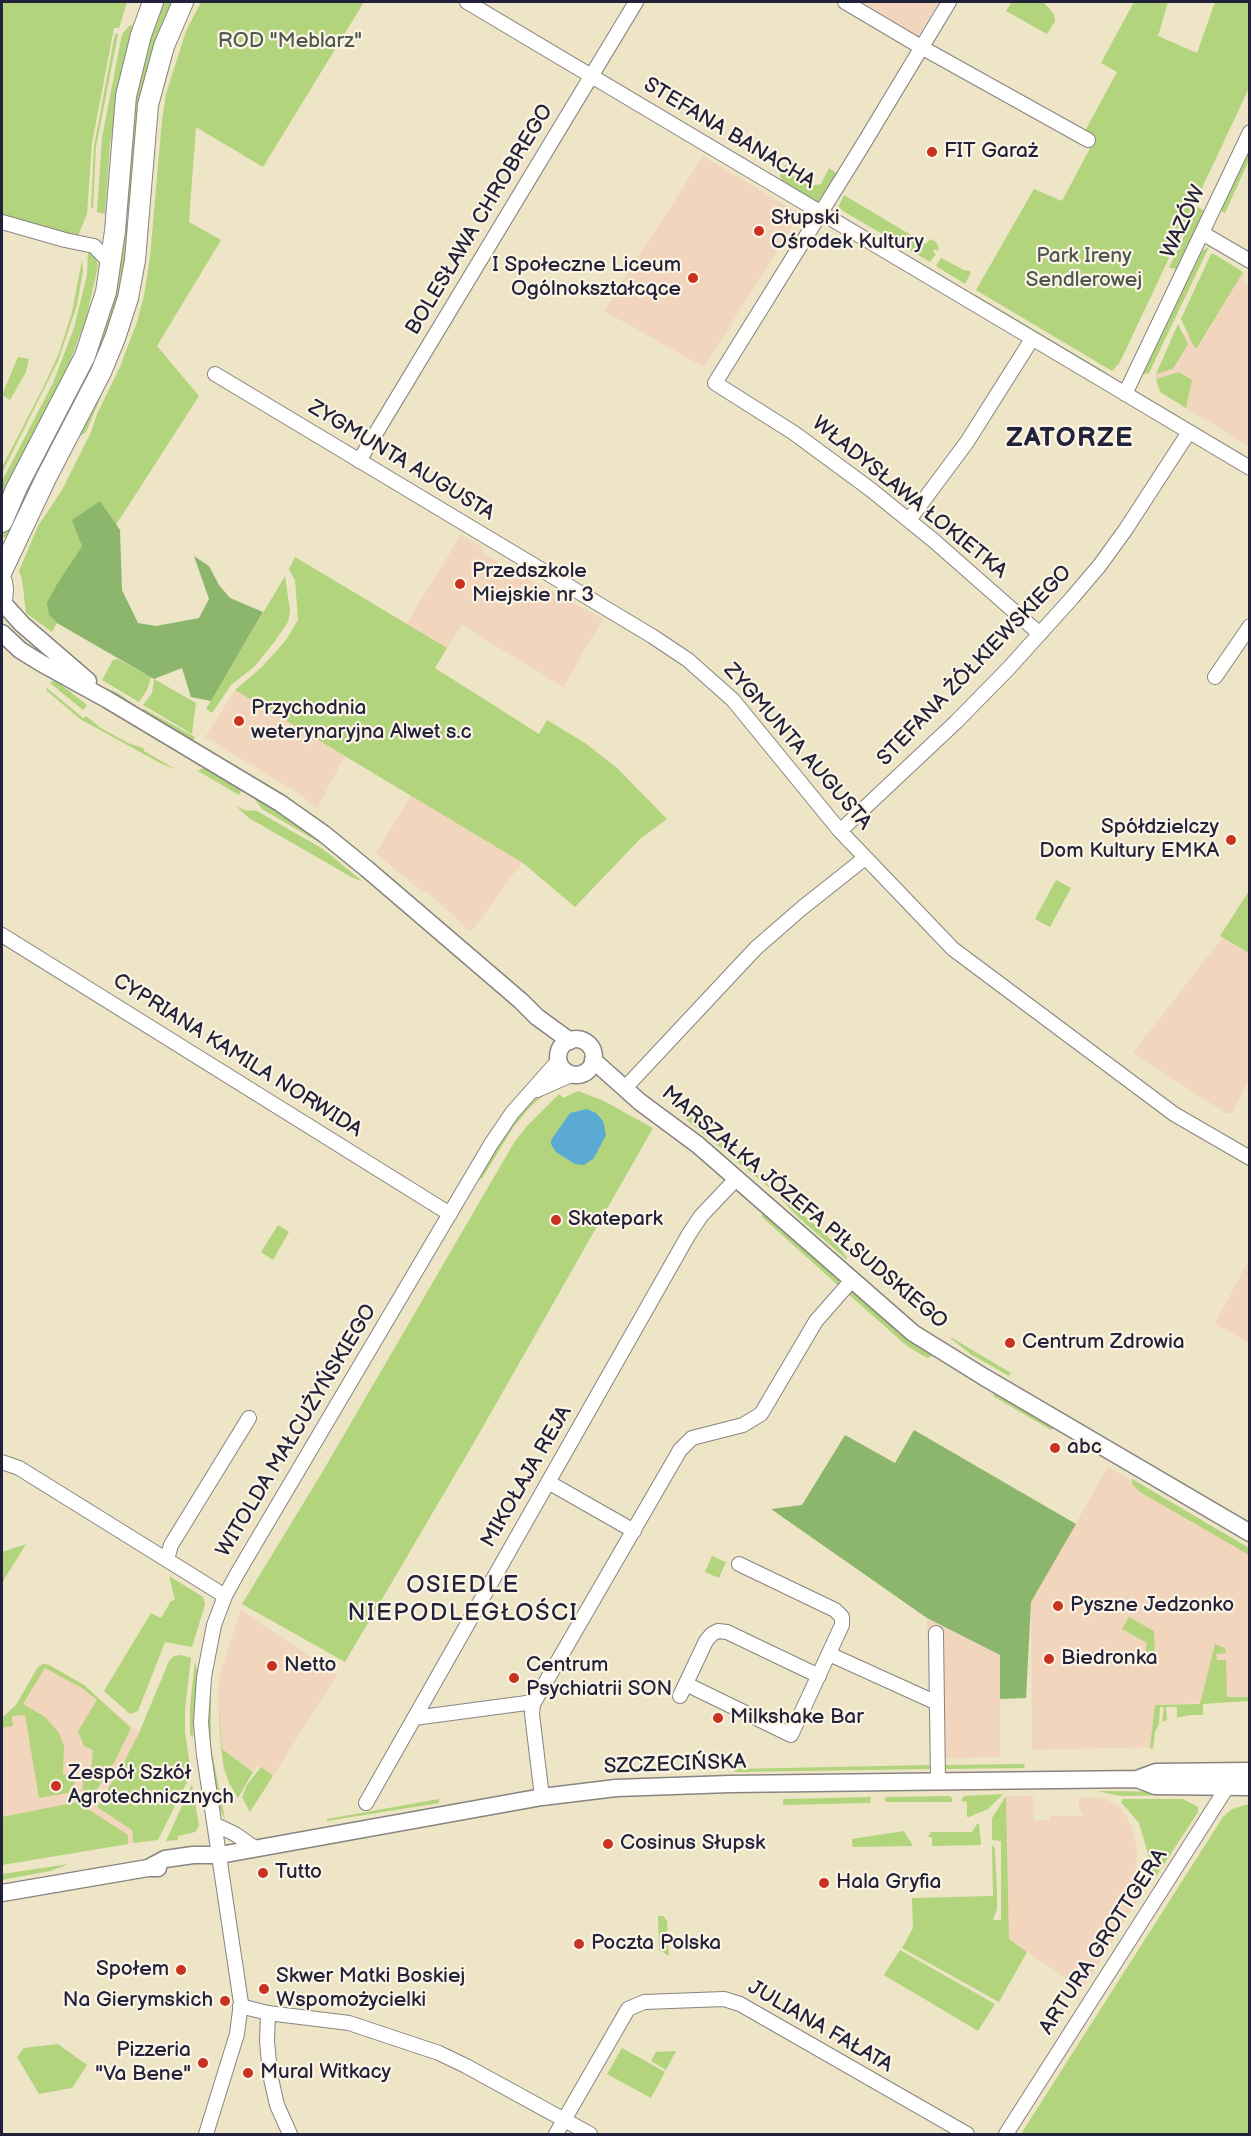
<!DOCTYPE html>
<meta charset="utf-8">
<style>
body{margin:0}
#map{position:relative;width:1251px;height:2136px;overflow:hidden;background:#ede5c5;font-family:"Balsamiq Sans",sans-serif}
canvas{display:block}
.frame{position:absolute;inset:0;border:3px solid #22223b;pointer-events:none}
</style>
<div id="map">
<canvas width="1251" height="2136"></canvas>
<div class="frame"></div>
</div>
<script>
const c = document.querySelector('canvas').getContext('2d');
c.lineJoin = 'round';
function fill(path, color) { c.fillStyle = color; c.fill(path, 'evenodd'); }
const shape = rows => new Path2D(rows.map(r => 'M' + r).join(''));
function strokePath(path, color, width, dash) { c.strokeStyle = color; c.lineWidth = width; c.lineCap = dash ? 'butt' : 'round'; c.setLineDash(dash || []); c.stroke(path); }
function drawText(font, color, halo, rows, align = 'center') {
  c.font = font + ' "Balsamiq Sans",sans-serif'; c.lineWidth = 4.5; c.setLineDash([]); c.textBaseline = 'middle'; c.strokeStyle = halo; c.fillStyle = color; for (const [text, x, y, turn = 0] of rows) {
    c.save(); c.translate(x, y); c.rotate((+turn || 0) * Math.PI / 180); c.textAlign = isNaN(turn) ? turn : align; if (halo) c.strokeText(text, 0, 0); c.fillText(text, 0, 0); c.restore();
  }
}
fill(shape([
 [861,2,939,2,918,36],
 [703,156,800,214,704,367,604,311],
 [1243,272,1245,273,1241,280,1249,286,1249,446,1186,408,1192,380,1179,372,1156,379,1156,374,1173,369,1188,344,1183,335,1188,334,1194,347,1198,348],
 [461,535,480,546,484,554,502,564,603,619,563,687,462,625,447,648,406,624],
 [235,690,345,756,317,808,295,791,205,737],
 [411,795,522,862,475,927,469,931,431,895,418,888,376,853],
 [1222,938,1249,953,1249,1079,1232,1113,1226,1113,1133,1053],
 [1249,1260,1249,1343,1215,1323],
 [1108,1467,1249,1548,1249,1701,1158,1705,1153,1747,1032,1750,1031,1602],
 [241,1610,337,1675,273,1776,258,1765,253,1772,222,1749,218,1695,221,1671],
 [927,1618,1000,1655,1000,1757,930,1759],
 [43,1664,49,1665,84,1685,139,1733,123,1764,133,1843,2,1865,2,1718,16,1705,38,1667],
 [1006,1796,1033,1796,1034,1820,1049,1820,1050,1816,1082,1816,1082,1812,1079,1811,1079,1797,1106,1799,1118,1806,1126,1815,1132,1828,1137,1850,1135,1877,1147,1884,1083,1990,1009,1939]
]), '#f2d5bd');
fill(shape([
 [2,2,127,2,119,28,114,28,92,143,87,214,77,238,2,217],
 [160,2,176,2,132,216,123,215,130,113],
 [201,2,364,2,263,167,196,127,189,222,221,240,157,346,199,396,116,525,100,501,82,546,57,584,49,615,57,623,52,632,26,613,22,579,19,571,38,526,62,490,91,432,97,414,120,367,137,322,144,296,150,257,162,120,166,94,186,31],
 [1012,2,1043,2,1054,14,1055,21,1047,34,1006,11],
 [1134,2,1168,2,1158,36,1197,53,1215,2,1249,2,1249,88,1120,362,1112,371,976,290,1034,189,1062,201,1096,137,1085,131,1117,72,1101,63],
 [130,25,132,25,129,50,110,144,105,214,97,212,102,138,122,34],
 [115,34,118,34,96,147,93,208,91,209,94,146],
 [1249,144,1249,160,1225,213,1219,210],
 [785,165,787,165,784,170,810,186,821,184,829,168,837,174,821,200,816,202,781,182,780,174],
 [844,195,926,244,930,239,936,242,939,249,937,251,934,249,933,252,936,254,930,262,838,208],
 [1198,207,1205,211,1178,269,1169,268],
 [122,222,132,223,127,268,112,328,8,539,2,536,13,510,74,391],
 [148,223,149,227,143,275,130,329,86,432,80,436],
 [1209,247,1149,373,1144,374,1142,373,1198,253],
 [88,251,96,259,98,266,86,319,56,398,2,505,2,481,53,383,74,328,87,275],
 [1211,254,1214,254,1243,272,1197,348,1194,347,1181,319],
 [941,258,966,271,967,270,971,272,965,284,936,266],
 [82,260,83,271,77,305,58,361,2,473,2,467,44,386,59,353,72,312],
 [974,294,1107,373,1106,376,975,297],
 [1178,324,1188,344,1173,369,1156,374],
 [18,357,29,359,26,372,10,400,2,395],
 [1179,372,1192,380,1186,408,1160,392,1156,379],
 [295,557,447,648,435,668,539,734,547,720,585,743,617,768,667,819,640,839,575,907,523,863,235,690,262,667,286,640,298,620,295,580,289,569],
 [285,576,290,611,288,622,275,641,254,667,231,685,212,713,206,709],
 [117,659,151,677,147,690,139,702,102,680,113,660],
 [154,679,196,703,192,734,143,705,152,693],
 [55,680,87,705,83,710,50,683],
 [104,687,118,693,140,709,144,709,195,737,193,741,191,742,122,701],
 [47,688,83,718,86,716,101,728,128,743,143,748,144,751,175,769,162,764,80,719,46,690],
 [204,767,242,789,239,795,198,771],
 [255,796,280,810,321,840,407,913,329,848,262,809,254,798],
 [236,806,244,810,257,811,323,849,362,881,353,878,249,818],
 [1056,880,1071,888,1050,927,1035,919],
 [1249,891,1249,953,1220,936],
 [578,1091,602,1100,653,1128,476,1439,345,1662,242,1604,320,1476,515,1141,527,1126,559,1094,563,1098],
 [547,1092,531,1106,514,1126,481,1180,480,1174,513,1122,531,1102],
 [686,1112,773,1189,773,1191,682,1116],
 [781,1195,837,1245,847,1257,846,1259,799,1218,778,1196],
 [762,1213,788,1232,838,1277,840,1287,762,1217],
 [278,1225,289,1232,273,1260,261,1252],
 [853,1291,933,1354,932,1356,927,1358,907,1346,847,1293],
 [950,1338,952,1338,1011,1373,1009,1376,972,1355],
 [996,1391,1053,1427,1051,1430,993,1396],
 [1132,1479,1249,1548,1249,1555,1140,1492,1132,1484],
 [26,1544,2,1583,2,1552],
 [712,1556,726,1562,719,1578,705,1572],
 [169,1576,203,1597,205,1605,192,1647,165,1642,138,1711,130,1714,104,1691,151,1613,161,1618,171,1601,175,1600],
 [1129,1617,1154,1631,1155,1657,1145,1653,1147,1643,1122,1629],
 [1215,1644,1225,1648,1226,1653,1216,1654,1217,1660,1226,1660,1227,1697,1249,1697,1249,1701,1203,1704,1203,1715,1191,1715,1175,1718,1177,1717,1177,1707,1166,1707,1167,1720,1162,1722,1164,1708,1160,1707,1159,1724,1155,1732,1153,1749,1150,1748,1155,1705,1200,1704],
 [181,1655,191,1658,185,1709,185,1731,191,1774,158,1840,133,1843,132,1830,97,1807,123,1764,139,1733,169,1661,174,1656],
 [195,1661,197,1670,193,1738,190,1734,190,1706],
 [43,1664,49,1665,84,1685,131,1728,115,1761,90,1800,82,1797,83,1779,90,1781,93,1750,84,1746,78,1731,97,1700,82,1688,45,1668,23,1704,45,1717,59,1733,64,1746,63,1774,75,1776,73,1794,67,1793,39,1798,25,1715,12,1716,13,1726,2,1728,2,1718,16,1705,38,1667],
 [211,1687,211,1747,225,1819,220,1809,208,1740,207,1716,209,1690],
 [218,1695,222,1749,253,1772,238,1798,229,1783,224,1769,221,1748],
 [1025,1764,1024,1768,944,1769,944,1765],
 [931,1765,929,1769,735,1772,733,1769],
 [261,1767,273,1776,250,1812,242,1797,247,1785],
 [192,1784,199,1826,195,1832,178,1836,178,1840,166,1841],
 [1097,1791,1183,1792,1183,1794,1180,1795,1121,1796],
 [1003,1794,988,1809,969,1817,967,1817,967,1802,961,1801,964,1796],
 [949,1796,952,1798,952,1802,886,1802,884,1799,887,1797],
 [1006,1796,1009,1939,1027,1952,999,2002,902,1948,913,1928,912,1898,993,1896,992,1845,995,1849,997,1893,997,1909,993,1920,1001,1920,1001,1841,992,1840,992,1818],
 [871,1797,870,1803,783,1805,783,1799],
 [439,1799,439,1803,327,1821,327,1819],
 [1123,1799,1183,1799,1198,1807,1198,1812,1155,1878,1139,1823,1121,1802],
 [77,1802,128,1835,128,1844,2,1865,2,1817],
 [1249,1804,1249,2134,1021,2134,1223,1817,1232,1809],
 [977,1824,979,1824,981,1845,932,1846,932,1837,928,1837,931,1832,972,1832],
 [904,1831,913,1846,853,1847,852,1843,852,1839],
 [69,1864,50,1871,2,1880,2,1874],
 [658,1916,663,1916,667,1921,669,1956,659,1950],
 [900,1950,995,2004,978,2031,884,1975],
 [58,2044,87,2065,72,2088,39,2094,17,2057,24,2048],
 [622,2048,665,2072,651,2098,607,2074],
 [676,2051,666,2070,651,2061,656,2052]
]), '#b1d47c');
fill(shape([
 [100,501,120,530,122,590,138,623,156,626,199,618,209,599,194,556,209,566,219,585,230,598,263,612,211,701,191,697,182,668,154,679,57,623,49,615,47,603,57,584,82,546,72,520],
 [914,1430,1076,1524,1031,1602,1026,1698,1000,1699,1000,1655,927,1618,771,1509,802,1505,845,1435,895,1463]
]), '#8cb66c');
fill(shape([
 [587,1109,596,1113,603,1121,606,1135,594,1158,584,1165,575,1164,556,1152,551,1144,551,1140,570,1113]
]), '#5aaad4');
const minor = shape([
 [467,2,1250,468],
 [845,2,921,47,1088,140],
 [949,2,861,148,715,383,794,433,870,489,933,540,1040,634],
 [2,222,65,240,94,246,111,264],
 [1202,233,1250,261],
 [215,374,652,636,688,660,733,700,840,831,953,949,1174,1114,1250,1158],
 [1125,394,1250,132],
 [359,461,636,2],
 [909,520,967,442,1032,339],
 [1215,677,1250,626],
 [840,831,956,722,1008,669,1072,598,1100,565,1126,529,1189,432],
 [2,935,450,1214],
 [625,1088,756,948,802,908,865,858],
 [537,1090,571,1075],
 [2,1462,19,1468,225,1596],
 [548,1482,634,1531],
 [167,1559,171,1545,249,1418],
 [936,1633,938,1781],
 [829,1654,937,1703],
 [686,1684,791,1735,842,1625,842,1617,835,1610,739,1564],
 [680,1696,706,1641,712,1634,718,1631,727,1632,819,1676],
 [414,1718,534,1702],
 [542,1797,532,1714,533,1704,680,1450,692,1438,743,1425,761,1414,816,1321,852,1280],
 [366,1803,689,1234,701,1216,736,1179],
 [216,1825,235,1834,255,1848],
 [240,2006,268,2013,349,2023,439,2053,466,2066,590,2134],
 [268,2013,267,2041,270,2074,277,2105,290,2134],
 [206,2134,237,2034,241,2003,204,1755,201,1723,204,1677,214,1625,225,1596,237,1574,491,1144,512,1113,558,1061],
 [556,2134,628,2009,644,2002,724,1999,740,2004,967,2134],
 [1006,2134,1231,1781]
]);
const tertiary = shape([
 [2,602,22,624,88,681],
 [2,633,20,650,41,663,108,700,280,803,324,834,367,869,521,1001,537,1017,570,1041],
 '558 1057a18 18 0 1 1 36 0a18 18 0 1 1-36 0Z',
 [593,1060,640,1102,698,1145,913,1333,984,1377,1250,1533],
 [1137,1779,1155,1786,1250,1787],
 [148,1868,165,1859,193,1855,220,1855,542,1797,616,1788,730,1784,1137,1779,1156,1772,1250,1771],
 [2,1893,148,1868,158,1868]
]);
const primary = shape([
 [2,522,17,487,85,356,106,292,115,231,126,96,141,35,153,2],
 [2,571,46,478,101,372,115,338,128,298,135,260,148,105,164,46,183,2],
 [2,582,3,589,2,601]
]);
strokePath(minor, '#888480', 16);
strokePath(tertiary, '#888480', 19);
strokePath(primary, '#888480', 22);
strokePath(minor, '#fff', 14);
strokePath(tertiary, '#fff', 16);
strokePath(primary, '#fff', 20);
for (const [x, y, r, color] of [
 [932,152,6,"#c8321e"],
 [759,231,6,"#c8321e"],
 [693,278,6,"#c8321e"],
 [460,584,6,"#c8321e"],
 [239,721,6,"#c8321e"],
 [1231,840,6,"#c8321e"],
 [556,1220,6,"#c8321e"],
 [1010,1343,6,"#c8321e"],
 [1055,1448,6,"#c8321e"],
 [1058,1606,6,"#c8321e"],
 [1049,1659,6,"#c8321e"],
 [272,1666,6,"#c8321e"],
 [514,1678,6,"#c8321e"],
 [718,1718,6,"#c8321e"],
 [56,1786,6,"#c8321e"],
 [608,1844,6,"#c8321e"],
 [263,1873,6,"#c8321e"],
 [824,1883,6,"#c8321e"],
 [579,1944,6,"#c8321e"],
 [181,1970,6,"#c8321e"],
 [264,1989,6,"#c8321e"],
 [225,2001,6,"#c8321e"],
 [203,2063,6,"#c8321e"],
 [248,2073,6,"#c8321e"]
]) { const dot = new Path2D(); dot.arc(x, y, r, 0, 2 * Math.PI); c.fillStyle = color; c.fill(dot); strokePath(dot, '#fcf5e5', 2); }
drawText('21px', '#4d574e', '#fcf5e5', [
 ["ROD \"Meblarz\"",290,42],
 ["Park Ireny",1084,257],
 ["Sendlerowej",1084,281]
]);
drawText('21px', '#22223b', '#fcf5e5', [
 ["STEFANA BANACHA",729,134,31],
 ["BOLESŁAWA CHROBREGO",480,220,-59],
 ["WAZÓW",1184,222,-65],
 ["ZYGMUNTA AUGUSTA",401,461,31],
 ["WŁADYSŁAWA ŁOKIETKA",909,498,39],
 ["STEFANA ŻÓŁKIEWSKIEGO",975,666,-46],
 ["ZYGMUNTA AUGUSTA",797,747,49],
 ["CYPRIANA KAMILA NORWIDA",237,1056,32],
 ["MARSZAŁKA JÓZEFA PIŁSUDSKIEGO",804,1208,40],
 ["WITOLDA MAŁCUŻYŃSKIEGO",297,1431,-59],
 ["MIKOŁAJA REJA",527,1477,-60],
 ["SZCZECIŃSKA",675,1765,-2],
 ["ARTURA GROTTGERA",1104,1942,-57],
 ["JULIANA FAŁATA",820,2027,30]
]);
drawText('21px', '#22223b', '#fcf5e5', [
 ["FIT Garaż",944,152],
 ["Słupski",771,219],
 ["Ośrodek Kultury",771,243],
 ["I Społeczne Liceum",681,266,"right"],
 ["Ogólnokształcące",681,290,"right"],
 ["Przedszkole",472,572],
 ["Miejskie nr 3",472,596],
 ["Przychodnia",251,709],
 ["weterynaryjna Alwet s.c",251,733],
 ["Spółdzielczy",1219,828,"right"],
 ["Dom Kultury EMKA",1219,852,"right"],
 ["Skatepark",568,1220],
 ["Centrum Zdrowia",1022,1343],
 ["abc",1067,1448],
 ["Pyszne Jedzonko",1070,1606],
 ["Biedronka",1061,1659],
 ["Netto",284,1666],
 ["Centrum",526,1666],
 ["Psychiatrii SON",526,1690],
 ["Milkshake Bar",730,1718],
 ["Zespół Szkół",68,1774],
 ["Agrotechnicznych",68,1798],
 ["Cosinus Słupsk",620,1844],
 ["Tutto",275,1873],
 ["Hala Gryfia",836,1883],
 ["Poczta Polska",591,1944],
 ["Społem",169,1970,"right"],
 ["Skwer Matki Boskiej",276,1977],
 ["Wspomożycielki",276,2001],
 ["Na Gierymskich",213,2001,"right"],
 ["Pizzeria",191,2051,"right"],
 ["\"Va Bene\"",191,2075,"right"],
 ["Mural Witkacy",260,2073]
], 'left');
c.letterSpacing = '1.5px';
drawText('24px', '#22223b', '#fcf5e5', [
 ["OSIEDLE",463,1586],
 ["NIEPODLEGŁOŚCI",463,1614]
]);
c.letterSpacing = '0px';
c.letterSpacing = '1.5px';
drawText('bold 27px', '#22223b', '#fcf5e5', [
 ["ZATORZE",1070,439]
]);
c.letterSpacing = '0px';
</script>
